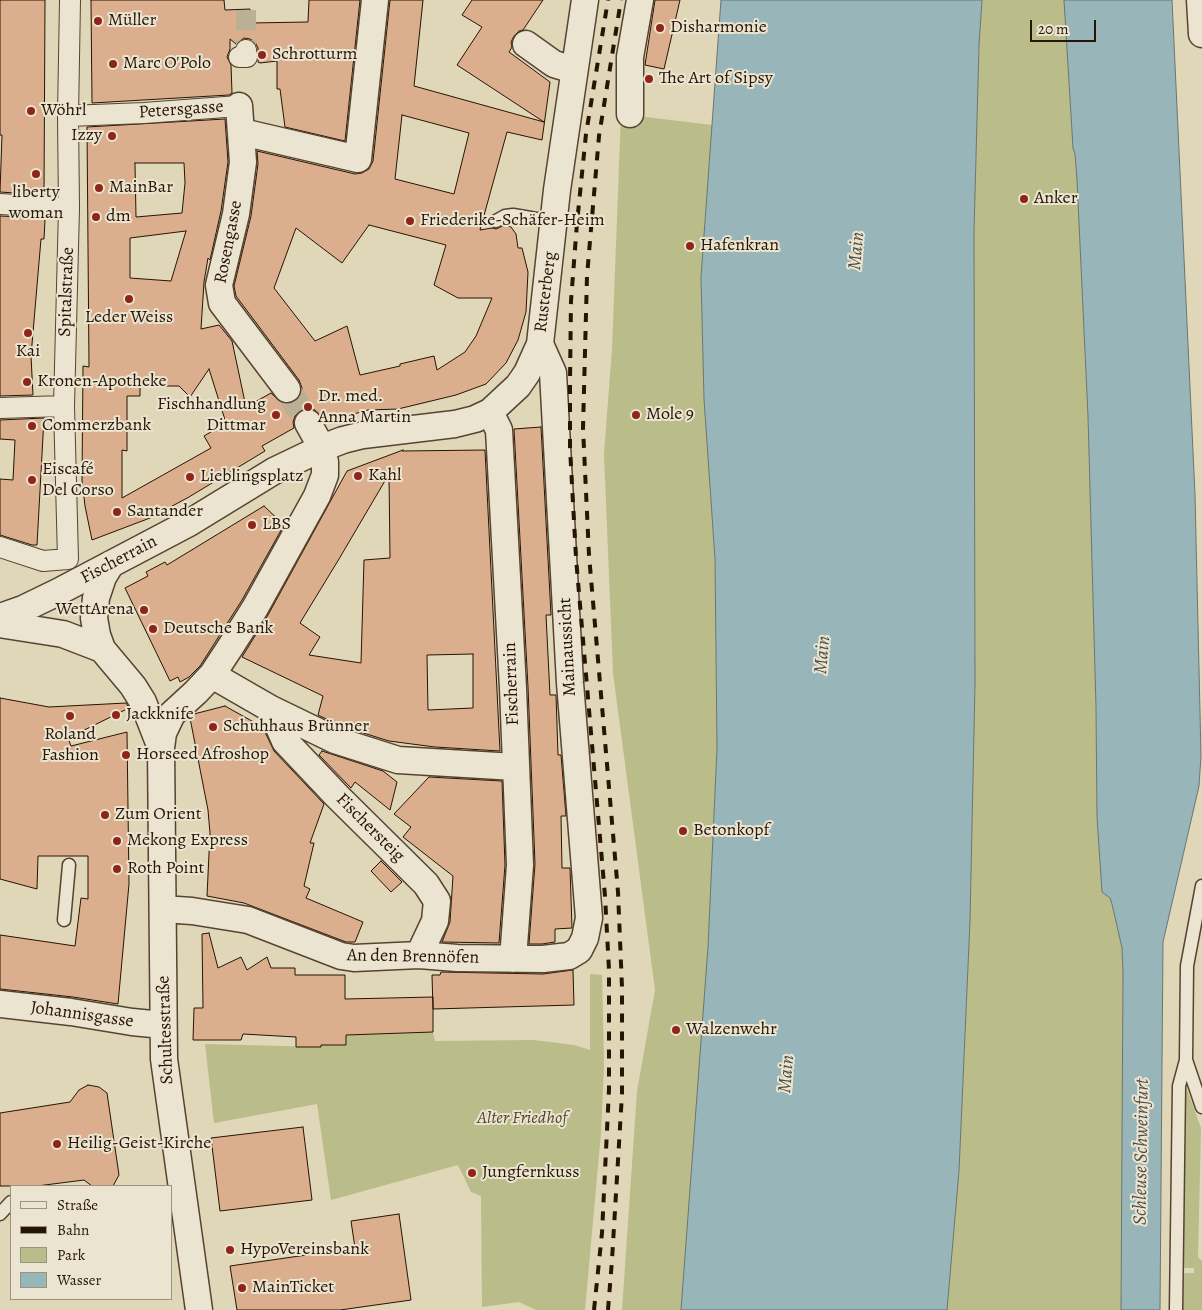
<!DOCTYPE html>
<meta charset="utf-8">
<style>
body{margin:0}
#map{position:relative;width:1202px;height:1310px;overflow:hidden;background:#e0d6b8;font-family:Alegreya,serif}
canvas{display:block}
.legend{position:absolute;left:10px;top:1185px;width:162px;height:115px;box-sizing:border-box;background:#ebe4d1;border:1px solid #9d917f;margin:0;padding:6px 9px;list-style:none;font-size:15px;color:#271403}
.legend li{display:flex;align-items:center;gap:10px;height:25px}
.legend b{width:25px;border:1px solid #9d917f}
.scale{position:absolute;left:1030px;top:20px;width:66px;height:22px;box-sizing:border-box;border:2px solid #271403;border-top:0;padding-left:6px;font-size:15px;line-height:18px;white-space:nowrap;color:#271403;-webkit-text-stroke:4px #ebe4d1;paint-order:stroke}
</style>
<div id="map">
<canvas width="1202" height="1310"></canvas>
<ul class="legend">
<li><b style="height:6px;background:#ebe4d1"></b>Straße</li>
<li><b style="height:6px;background:#271403"></b>Bahn</li>
<li><b style="height:14px;background:#babc8a"></b>Park</li>
<li><b style="height:14px;background:#98b6b9"></b>Wasser</li>
</ul>
<div class="scale">20 m</div>
</div>
<script>
const c = document.querySelector('canvas').getContext('2d');
c.lineJoin = 'round';
function fill(path, color) { c.fillStyle = color; c.fill(path, 'evenodd'); }
const shape = rows => new Path2D(rows.map(r => 'M' + r).join(''));
function strokePath(path, color, width, dash) { c.strokeStyle = color; c.lineWidth = width; c.lineCap = dash ? 'butt' : 'round'; c.setLineDash(dash || []); c.stroke(path); }
function drawText(font, color, halo, rows, align = 'center') {
  c.font = font + ' Alegreya,serif'; c.lineWidth = 4; c.setLineDash([]); c.textBaseline = 'middle'; c.strokeStyle = halo; c.fillStyle = color; for (const [text, x, y, turn = 0] of rows) {
    c.save(); c.translate(x, y); c.rotate((+turn || 0) * Math.PI / 180); c.textAlign = isNaN(turn) ? turn : align; if (halo) c.strokeText(text, 0, 0); c.fillText(text, 0, 0); c.restore();
  }
}
fill(shape([
 [982,0,1064,0,1073,148,1075,154,1077,180,1088,416,1096,707,1097,817,1102,892,1110,898,1112,904,1122,948,1123,973,1121,1310,947,1310,959,1171,970,921,975,683,974,231,979,45],
 [621,114,712,125,701,277,704,399,715,559,717,748,708,947,681,1310,622,1310,637,1091,655,990,613,673,604,454,612,349],
 [590,974,602,975,604,1065,601,1133,585,1310,536,1310,519,1302,482,1307,481,1196,471,1192,458,1165,331,1200,317,1104,214,1123,205,1044,320,1047,321,1045,346,1035,433,1032,435,1041,534,1040,574,1045,590,1050],
 [1186,1087,1201,1128,1198,1257,1202,1261,1202,1310,1182,1310,1182,1273,1194,1273,1194,1268,1183,1268]
]), '#babc8a');
const water = shape([
 [721,0,982,0,979,45,974,231,975,683,970,921,959,1171,947,1310,681,1310,708,947,717,748,715,559,704,399,701,277,721,0],
 [1064,0,1172,0,1195,495,1201,756,1199,786,1163,942,1160,1310,1121,1310,1123,973,1122,948,1112,904,1110,898,1102,892,1097,817,1096,707,1088,416,1077,180,1075,154,1073,148,1064,0]
]);
fill(water, '#98b6b9');
strokePath(water, '#6b7570', 1);
const building = shape([
 [0,0,45,0,44,195,0,192,2,135,0,135,0,0],
 [91,0,224,0,225,10,250,9,250,23,308,22,309,0,360,0,345,141,285,127,280,89,277,89,277,61,260,63,258,62,258,48,255,42,250,39,244,38,236,44,230,39,230,49,227,57,231,65,232,93,229,95,92,103,91,0],
 [390,0,423,0,414,86,544,122,457,65,482,27,462,15,472,0,543,0,523,30,519,31,514,36,511,42,512,47,509,52,550,82,542,140,507,132,480,230,492,228,496,229,505,225,511,227,516,234,518,248,522,248,528,272,526,312,518,340,506,363,486,384,456,395,398,409,368,410,325,422,315,410,309,408,301,410,295,416,293,422,294,428,262,446,265,451,189,497,150,518,92,540,85,506,82,480,83,366,89,367,87,127,225,119,228,162,221,211,210,260,208,258,204,282,201,329,219,325,232,341,246,407,271,393,282,403,288,404,296,401,301,394,302,388,299,380,236,296,234,286,251,216,258,164,257,151,355,174,362,173,369,169,373,161,390,0],
 [402,115,469,133,454,194,395,179,402,115],
 [135,163,184,163,185,183,182,213,136,217,135,163],
 [369,225,446,245,434,285,458,298,492,298,476,336,465,352,437,370,434,356,400,364,400,366,360,375,347,326,315,341,274,288,296,228,342,263,369,225],
 [186,231,171,281,130,278,130,238,186,231],
 [209,369,226,423,204,436,211,448,122,498,122,450,127,451,127,396,140,396,140,386,179,386,190,397,209,369],
 [655,0,680,0,664,69,645,65,655,0],
 [0,216,43,218,45,220,44,239,41,239,31,356,33,395,0,396,0,216],
 [44,418,37,545,32,545,0,535,0,479,13,480,15,440,0,439,0,420,44,418],
 [541,427,551,615,546,615,550,695,556,695,558,755,561,755,566,816,561,816,562,868,570,868,572,928,555,929,555,942,542,944,529,944,535,864,528,687,514,429,541,427],
 [403,450,402,451,485,450,500,751,435,747,389,741,341,726,318,715,323,696,242,657,268,615,347,471,403,450],
 [389,474,390,558,364,560,361,663,309,655,320,637,300,623,339,559,389,474],
 [473,654,473,708,428,710,427,655,473,654],
 [264,506,284,525,242,600,200,666,189,677,180,682,178,677,170,681,125,588,148,576,146,572,165,562,167,565,264,506],
 [0,698,49,707,126,703,129,708,68,738,71,746,127,732,129,884,118,1004,73,997,0,989,0,935,75,946,81,898,88,899,88,856,38,856,37,889,0,879,0,698],
 [225,706,259,725,264,730,274,751,324,804,310,843,314,843,304,886,310,889,306,898,363,922,355,942,346,942,244,903,207,896,210,833,208,810,190,718,194,714,225,706],
 [322,751,383,771,397,782,390,810,355,782,351,788,319,755,322,751],
 [429,777,502,781,505,865,499,943,442,942,450,922,453,876,403,837,411,827,394,814,429,777],
 [381,861,402,882,391,892,371,871,381,861],
 [209,933,218,968,241,957,247,970,267,957,271,968,295,968,295,975,345,975,345,999,433,997,433,1032,346,1035,346,1045,321,1045,321,1047,296,1047,296,1037,243,1034,241,1040,193,1040,194,1008,203,1008,202,934,209,933],
 [573,970,574,1005,433,1009,432,975,440,975,441,972,543,974,573,970],
 [88,1085,99,1087,107,1093,119,1175,113,1186,92,1186,84,1180,37,1186,0,1186,0,1113,70,1102,79,1090,88,1085],
 [303,1127,312,1200,220,1211,211,1138,303,1127],
 [399,1214,411,1300,340,1310,237,1310,230,1266,355,1248,351,1221,399,1214]
]);
fill(building, '#dbae8d');
strokePath(building, '#271403', 1);
strokePath(shape([
 [246,10,246,50]
]), '#bbaf94', 20, [20, 10]);
strokePath(shape([
 [287,389,308,423]
]), '#bbaf94', 26, [26, 13]);
const service = shape([
 [496,221,505,216,513,215,554,222],
 [64,920,69,865],
 [1186,1060,1202,1107],
 [0,1214,11,1202],
 [1176,1310,1179,1086,1186,1060,1187,966,1202,886]
]);
const pedestrian = shape([
 [239,57,247,57,246,50],
 [68,116,144,113,239,106],
 [0,204,69,208],
 [0,408,64,406],
 [0,547,43,561,68,559,64,406,69,208,68,116,70,0]
]);
const minor = shape([
 [1200,0,1202,34],
 [526,44,554,64,574,70],
 [239,106,243,162,236,214,219,285,222,303,287,389],
 [630,114,630,57,640,0],
 [242,132,358,159,375,0],
 [490,412,499,430,513,688,520,865,513,959],
 [111,564,103,577,96,598,94,618,97,635,102,649,133,686,143,702,161,748],
 [0,617,23,609,58,592,189,523,274,471,322,448,343,440,363,435,455,424,475,419,490,412,518,386,527,373,540,344,557,190,585,0],
 [0,624,63,634,102,649],
 [212,675,271,709,335,740,398,760,515,767],
 [271,709,285,741,337,796,426,884,437,901,435,921,419,955],
 [163,909,192,911,248,920,341,956,354,958,419,955,457,958,543,959,569,956,579,950,585,938,589,918,570,683,553,373,540,344],
 [0,1004,71,1012,132,1022,163,1025],
 [199,1310,164,1059,161,748,163,733,172,714,196,692,212,675,231,646,255,608,317,496,325,475,325,462,322,448,308,423]
]);
strokePath(service, '#554430', 15);
strokePath(pedestrian, '#554430', 22);
strokePath(minor, '#554430', 29);
strokePath(service, '#ebe4d1', 12);
strokePath(pedestrian, '#ebe4d1', 20);
strokePath(minor, '#ebe4d1', 26);
strokePath(shape([
 [594,1310,602,1233,609,1089,609,970,605,896,576,558,570,448,570,382,571,301,577,223,586,134,608,0],
 [608,1310,612,1260,622,1094,622,987,618,892,589,555,583,428,587,276,599,136,621,0]
]), '#271403', 4, [9, 9]);
for (const [x, y, r, color] of [
 [98,21,5,"#8f2418"],
 [660,28,5,"#8f2418"],
 [262,55,5,"#8f2418"],
 [113,64,5,"#8f2418"],
 [649,79,5,"#8f2418"],
 [31,111,5,"#8f2418"],
 [112,136,5,"#8f2418"],
 [36,174,5,"#8f2418"],
 [99,188,5,"#8f2418"],
 [1024,199,5,"#8f2418"],
 [96,217,5,"#8f2418"],
 [410,221,5,"#8f2418"],
 [690,246,5,"#8f2418"],
 [129,299,5,"#8f2418"],
 [28,333,5,"#8f2418"],
 [27,382,5,"#8f2418"],
 [308,407,5,"#8f2418"],
 [276,415,5,"#8f2418"],
 [636,415,5,"#8f2418"],
 [32,426,5,"#8f2418"],
 [358,476,5,"#8f2418"],
 [190,477,5,"#8f2418"],
 [32,480,5,"#8f2418"],
 [117,512,5,"#8f2418"],
 [252,525,5,"#8f2418"],
 [144,610,5,"#8f2418"],
 [153,629,5,"#8f2418"],
 [116,715,5,"#8f2418"],
 [70,716,5,"#8f2418"],
 [213,727,5,"#8f2418"],
 [126,755,5,"#8f2418"],
 [105,815,5,"#8f2418"],
 [683,831,5,"#8f2418"],
 [117,841,5,"#8f2418"],
 [117,869,5,"#8f2418"],
 [676,1030,5,"#8f2418"],
 [57,1144,5,"#8f2418"],
 [472,1173,5,"#8f2418"],
 [230,1250,5,"#8f2418"],
 [242,1288,5,"#8f2418"]
]) { const dot = new Path2D(); dot.arc(x, y, r, 0, 2 * Math.PI); c.fillStyle = color; c.fill(dot); strokePath(dot, '#ebe4d1', 2); }
drawText('18px', '#271403', '#ebe4d1', [
 ["Müller",108,21],
 ["Disharmonie",670,28],
 ["Schrotturm",272,55],
 ["Marc O'Polo",123,64],
 ["The Art of Sipsy",659,79],
 ["Wöhrl",41,111],
 ["Izzy",102,136,"right"],
 ["MainBar",109,188],
 ["liberty",36,193,"center"],
 ["woman",36,214,"center"],
 ["Anker",1034,199],
 ["dm",106,217],
 ["Friederike-Schäfer-Heim",420,221],
 ["Hafenkran",700,246],
 ["Leder Weiss",129,318,"center"],
 ["Kai",28,352,"center"],
 ["Kronen-Apotheke",37,382],
 ["Dr. med.",318,397],
 ["Anna Martin",318,418],
 ["Fischhandlung",266,405,"right"],
 ["Dittmar",266,426,"right"],
 ["Mole 9",646,415],
 ["Commerzbank",42,426],
 ["Eiscafé",42,470],
 ["Del Corso",42,491],
 ["Kahl",368,476],
 ["Lieblingsplatz",200,477],
 ["Santander",127,512],
 ["LBS",262,525],
 ["WettArena",134,610,"right"],
 ["Deutsche Bank",163,629],
 ["Jackknife",126,715],
 ["Schuhhaus Brünner",223,727],
 ["Roland",70,735,"center"],
 ["Fashion",70,756,"center"],
 ["Horseed Afroshop",136,755],
 ["Zum Orient",115,815],
 ["Betonkopf",693,831],
 ["Mekong Express",127,841],
 ["Roth Point",127,869],
 ["Walzenwehr",686,1030],
 ["Heilig-Geist-Kirche",67,1144],
 ["Jungfernkuss",482,1173],
 ["HypoVereinsbank",240,1250],
 ["MainTicket",252,1288]
], 'left');
drawText('18px', '#271403', '#ebe4d1', [
 ["Petersgasse",181,110,-4],
 ["Rosengasse",229,242,-79],
 ["Spitalstraße",67,292,-88],
 ["Rusterberg",546,292,-83],
 ["Fischerrain",119,560,-28],
 ["Mainaussicht",568,647,-93],
 ["Fischerrain",512,684,-92],
 ["Fischersteig",370,828,45],
 ["An den Brennöfen",413,957,1],
 ["Johannisgasse",82,1015,8],
 ["Schultesstraße",166,1030,-92]
]);
drawText('italic 18px', '#53462c', '#ebe4d1', [
 ["Alter Friedhof",522,1119]
]);
drawText('italic 19px', '#4f4d43', '#ebe4d1', [
 ["Main",857,251,-85],
 ["Main",823,655,-85],
 ["Main",787,1074,-85],
 ["Schleuse Schweinfurt",1142,1152,-89]
]);
</script>
